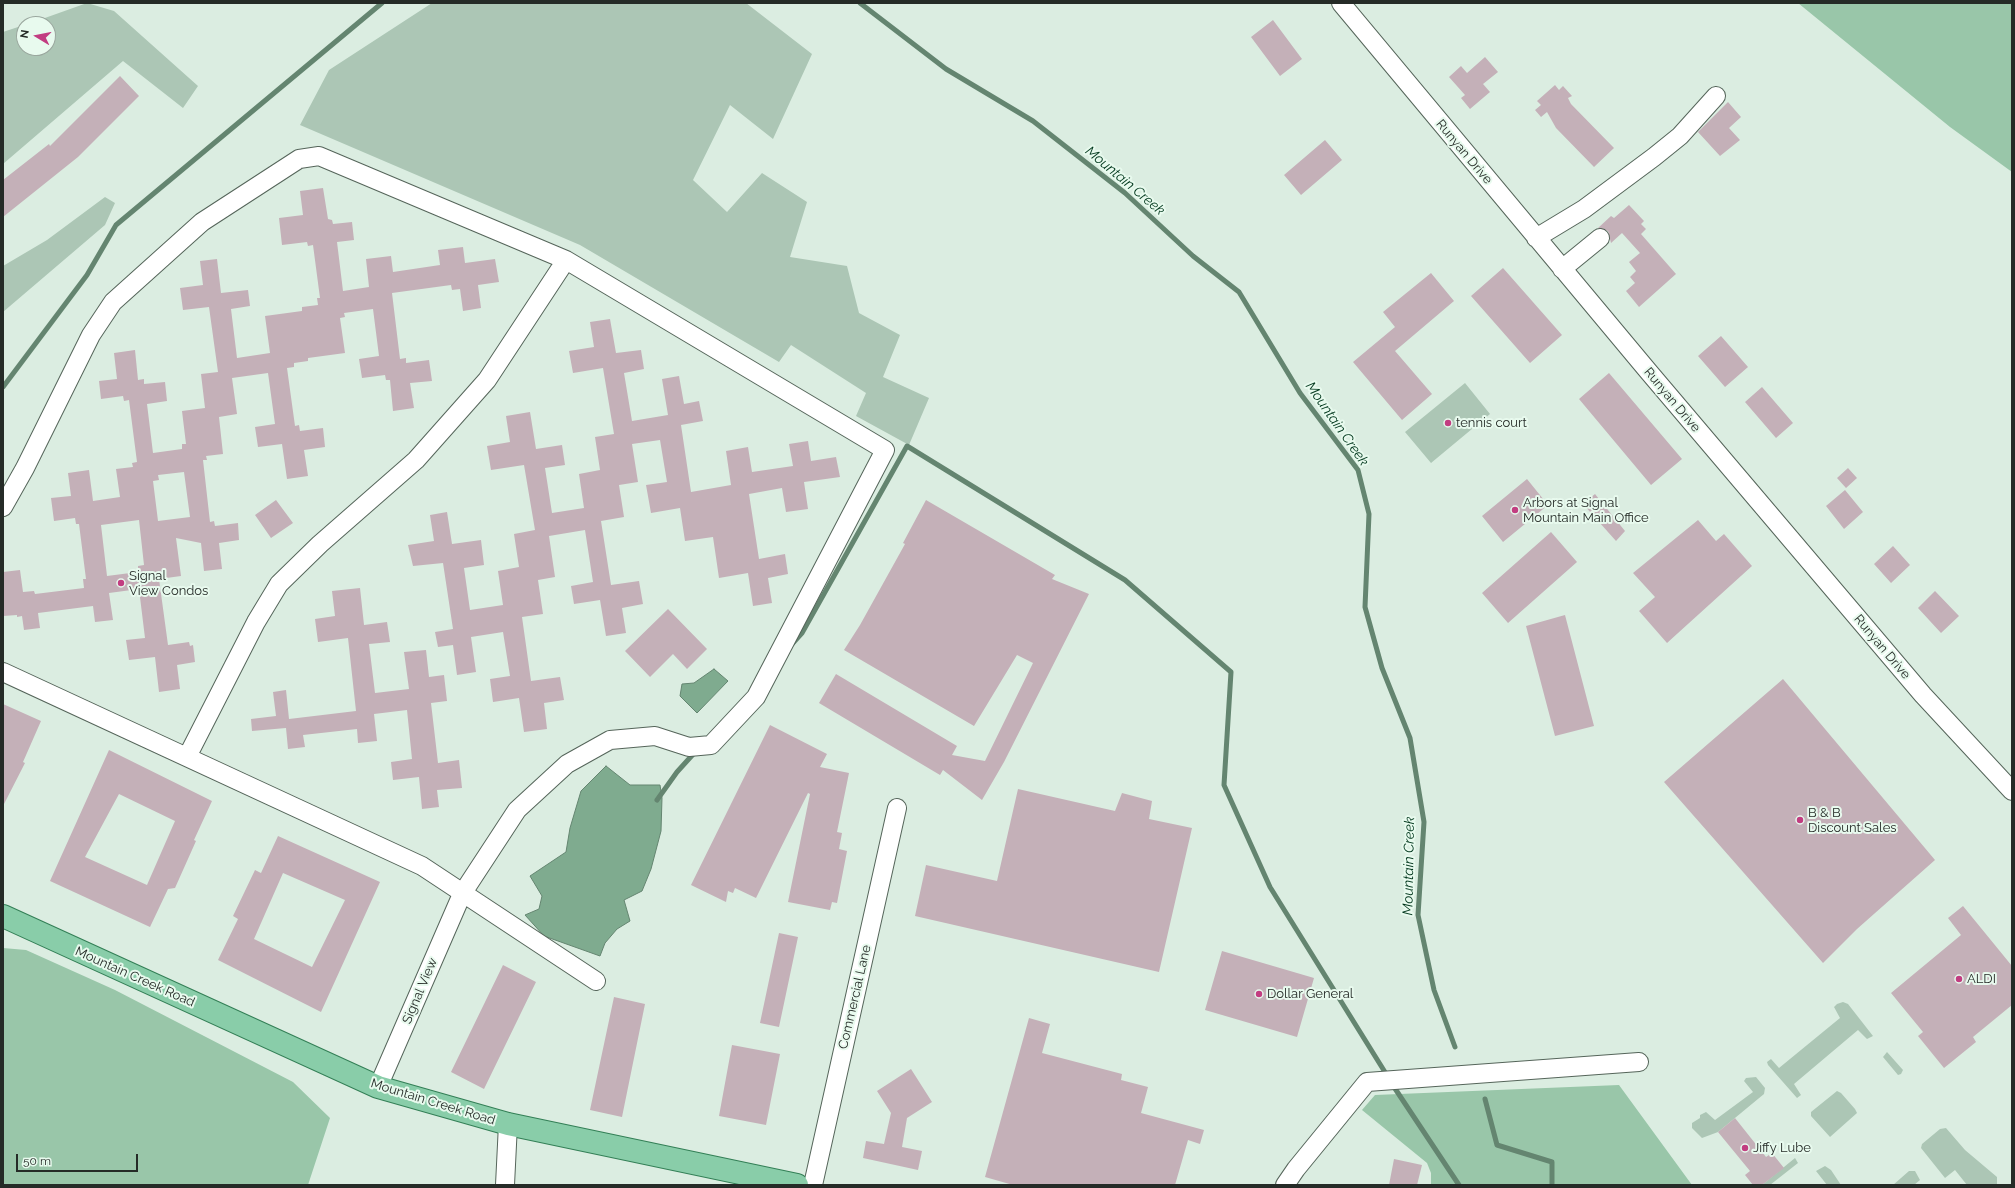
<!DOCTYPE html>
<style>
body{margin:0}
#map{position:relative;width:2015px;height:1188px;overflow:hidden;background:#dbede1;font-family:Raleway,sans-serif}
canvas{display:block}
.frame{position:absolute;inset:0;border:4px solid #252b27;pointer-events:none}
.north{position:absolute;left:16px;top:16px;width:40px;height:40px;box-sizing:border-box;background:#e8faee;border:1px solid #9aa79e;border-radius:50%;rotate:280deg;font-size:11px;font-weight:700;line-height:16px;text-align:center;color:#252b27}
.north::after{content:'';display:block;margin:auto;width:14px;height:18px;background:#c23d81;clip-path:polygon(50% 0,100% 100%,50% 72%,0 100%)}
.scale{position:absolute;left:16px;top:1154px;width:122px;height:18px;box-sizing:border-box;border:2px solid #252b27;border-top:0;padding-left:5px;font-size:12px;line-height:14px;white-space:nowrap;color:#252b27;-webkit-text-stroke:3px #e8faee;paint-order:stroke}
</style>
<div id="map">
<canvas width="2015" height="1188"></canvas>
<div class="frame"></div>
<div class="north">N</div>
<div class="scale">50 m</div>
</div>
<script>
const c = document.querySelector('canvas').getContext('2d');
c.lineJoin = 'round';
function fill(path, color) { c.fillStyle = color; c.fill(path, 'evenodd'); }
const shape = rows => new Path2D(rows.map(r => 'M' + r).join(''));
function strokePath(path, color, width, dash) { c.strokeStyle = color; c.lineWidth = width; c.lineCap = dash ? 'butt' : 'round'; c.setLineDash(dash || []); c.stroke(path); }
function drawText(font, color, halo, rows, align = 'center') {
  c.font = font + ' Raleway,sans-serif'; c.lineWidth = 4; c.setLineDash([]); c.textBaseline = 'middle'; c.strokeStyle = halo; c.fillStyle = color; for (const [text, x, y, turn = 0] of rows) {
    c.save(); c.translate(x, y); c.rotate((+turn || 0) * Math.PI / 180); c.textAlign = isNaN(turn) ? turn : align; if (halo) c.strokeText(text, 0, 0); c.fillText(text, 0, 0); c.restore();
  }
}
fill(shape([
 [87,3,114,11,198,86,183,108,123,61,3,164,3,32,24,25,24,48,48,48,48,24,28,24],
 [432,3,746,3,812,54,773,139,730,105,693,180,727,212,762,173,807,202,790,257,847,266,859,313,900,335,883,377,929,398,909,445,856,416,866,393,791,345,779,362,580,245,300,125,329,70],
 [105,197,115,203,105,225,3,312,3,266,47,240],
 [1465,383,1490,414,1431,463,1405,432],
 [1843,1002,1848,1004,1873,1036,1867,1039,1858,1030,1794,1084,1801,1095,1797,1098,1768,1065,1767,1062,1771,1059,1779,1068,1840,1018,1834,1007,1837,1004],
 [1887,1052,1903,1070,1901,1074,1898,1075,1883,1057],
 [1756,1077,1765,1088,1764,1094,1718,1132,1702,1138,1692,1128,1692,1123,1700,1118,1700,1115,1706,1112,1715,1120,1753,1092,1744,1081,1746,1078],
 [1837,1091,1841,1093,1855,1109,1857,1113,1830,1137,1811,1116,1811,1112],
 [1946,1128,1965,1150,1997,1177,1997,1185,1967,1185,1955,1170,1945,1178,1921,1148,1922,1144,1940,1129],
 [1795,1158,1798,1163,1770,1185,1762,1185],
 [1825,1166,1831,1170,1841,1185,1827,1185,1816,1171],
 [1909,1171,1915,1171,1920,1180,1914,1185,1893,1185]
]), '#acc6b5');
fill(shape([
 [1798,3,2012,3,2012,172,1950,127],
 [3,948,26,950,115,990,293,1082,330,1118,308,1185,3,1185],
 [1619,1085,1692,1185,1431,1185,1431,1173,1427,1163,1362,1110,1375,1095]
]), '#99c6a9');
const water = shape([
 [714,669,728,681,697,713,680,696,682,684,694,683,714,669],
 [606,766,630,785,660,785,662,798,661,831,651,869,642,891,624,900,630,921,617,929,605,943,600,956,544,936,525,915,539,909,542,896,530,876,566,852,570,828,581,791,606,766]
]);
fill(water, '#7fab8f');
strokePath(water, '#648570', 1);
strokePath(shape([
 [860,3,946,69,1033,121,1125,193,1193,256,1239,292,1300,393,1358,470,1369,514,1365,607,1382,668,1410,738,1424,822,1418,915,1434,990,1455,1047],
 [3,387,87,275,116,225,382,3],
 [792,644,802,633,907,446,1125,580,1231,672,1224,785,1270,887,1388,1077],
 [657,800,677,772,696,751],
 [1392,1084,1459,1185],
 [1485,1099,1497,1145,1552,1162,1552,1185]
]), '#648570', 5);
fill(shape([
 [1273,20,1302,59,1280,76,1251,37],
 [1485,57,1498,72,1483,84,1490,92,1470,109,1461,98,1465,95,1449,77,1461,66,1467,73],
 [120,76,139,96,78,157,3,217,3,180,49,144,50,146],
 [1555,85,1559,90,1563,86,1572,96,1568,98,1571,104,1614,148,1594,167,1556,128,1547,112,1541,117,1535,110,1541,105,1537,101],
 [1728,102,1741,117,1729,128,1740,140,1720,156,1698,132],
 [1325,140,1342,160,1301,195,1284,175],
 [323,188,328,219,332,220,333,224,352,222,354,240,337,242,343,291,369,287,366,259,391,256,393,272,440,265,438,250,463,247,465,263,495,259,499,282,478,285,481,308,463,311,460,289,452,290,451,285,392,293,400,359,406,358,406,363,429,360,432,381,410,383,414,408,393,411,390,380,386,380,385,375,362,378,359,359,379,356,373,309,344,313,345,317,340,318,345,353,308,358,308,361,294,363,294,367,287,368,295,426,299,425,300,431,323,428,325,447,304,450,308,476,287,479,282,444,258,447,255,427,275,424,268,373,232,378,237,414,219,417,223,454,206,456,207,460,203,460,210,522,214,521,215,526,238,523,239,540,219,543,222,569,204,571,201,543,176,538,181,576,159,579,168,645,189,642,190,646,193,645,195,662,177,665,180,689,159,692,155,657,129,660,126,640,145,638,139,589,109,593,113,620,95,622,93,606,38,613,40,628,24,630,22,616,17,617,17,615,3,616,3,572,20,570,23,592,34,591,35,594,84,588,83,579,86,579,79,524,76,524,75,518,54,521,51,498,71,496,68,473,89,470,93,501,120,497,116,469,133,467,132,463,137,462,129,400,124,401,123,396,101,399,99,381,117,379,114,353,135,350,138,380,144,379,144,384,165,382,167,401,147,404,153,453,182,449,182,444,186,444,182,411,205,408,201,374,218,372,209,307,183,310,180,288,203,285,200,261,217,259,221,293,248,290,250,306,231,309,237,358,270,353,265,316,302,311,302,307,318,305,317,298,320,298,313,245,308,246,307,242,282,245,279,218,303,215,300,191],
 [184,472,190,517,158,521,153,481,159,480,158,475],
 [139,520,144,565,138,566,138,572,107,576,101,525],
 [1629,205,1644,221,1641,224,1646,229,1641,234,1676,274,1639,307,1626,291,1635,283,1630,277,1636,271,1629,262,1640,253,1622,233,1611,243,1608,231,1598,228,1611,216,1614,218],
 [1503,268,1562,335,1530,363,1471,296],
 [1431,273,1454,301,1395,351,1432,394,1402,420,1353,362,1395,327,1383,312],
 [610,319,616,353,641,350,644,369,624,373,632,421,668,415,662,379,679,376,684,404,699,401,703,421,681,425,691,492,731,485,726,451,748,447,752,472,793,466,789,444,808,441,811,461,836,457,840,477,804,482,808,509,786,512,782,488,749,494,759,559,785,554,788,574,768,578,772,603,753,606,748,573,719,578,713,537,685,541,680,508,651,513,646,485,667,482,660,440,632,444,638,482,619,485,624,517,601,521,611,585,639,581,643,604,622,608,626,633,606,636,600,600,574,604,571,586,593,582,585,530,549,536,555,577,538,580,543,614,522,617,531,681,560,677,564,700,544,703,547,729,524,732,519,698,493,702,490,679,510,676,503,632,471,637,476,672,457,675,453,645,438,647,435,632,453,629,443,563,413,566,408,545,434,541,430,515,447,512,452,544,481,540,484,565,464,568,470,610,503,605,498,571,519,567,514,534,535,530,524,465,491,470,487,446,510,442,506,416,530,412,536,449,562,445,565,465,545,468,552,513,584,508,579,474,600,470,595,437,614,434,603,368,573,373,569,351,594,347,590,322],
 [1721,336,1748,367,1725,387,1698,356],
 [1609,373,1682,459,1651,485,1579,399],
 [1762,387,1793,423,1776,438,1745,402],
 [1848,468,1857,478,1846,488,1837,478],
 [1527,479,1548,505,1503,542,1482,516],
 [1845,490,1863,512,1844,529,1826,506],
 [1595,494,1625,531,1616,541,1583,504],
 [276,500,293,523,271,538,255,515],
 [926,500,1055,575,1052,579,1089,594,1004,762,982,800,943,770,940,775,819,703,836,674,957,746,952,755,985,761,1033,663,1017,655,974,726,844,650,860,625,905,544,903,543],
 [1698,520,1716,541,1724,534,1752,566,1667,643,1639,611,1655,597,1633,573],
 [1551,532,1577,562,1508,623,1482,593],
 [1893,546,1910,565,1891,583,1874,564],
 [360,588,364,625,387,622,390,642,369,644,375,693,409,689,404,652,426,650,429,677,444,675,447,701,431,703,438,763,459,760,462,788,437,790,439,807,422,809,419,777,393,780,391,762,412,759,407,710,374,714,377,741,358,743,357,729,303,735,305,747,288,749,286,728,252,731,251,719,276,716,273,692,286,690,289,719,356,711,348,638,318,642,315,619,335,616,332,591],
 [1935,591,1959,616,1941,633,1918,608],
 [668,609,707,649,687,669,673,654,650,677,625,651],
 [1565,615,1594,726,1555,736,1526,626],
 [1783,679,1935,860,1857,929,1823,963,1664,782],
 [3,704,41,721,23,762,25,763,3,806],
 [770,725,827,754,820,767,849,773,837,832,842,833,839,849,847,851,837,903,832,902,830,910,788,902,810,794,808,793,756,898,735,888,733,893,728,891,726,902,691,885],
 [109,750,212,801,194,840,196,841,175,888,168,889,150,927,50,881],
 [119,794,175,821,147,885,85,857],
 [1018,789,1115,811,1122,793,1152,801,1149,819,1192,828,1159,972,915,916,926,865,997,881],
 [278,836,380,882,321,1012,218,960,238,919,233,916,255,870,261,873],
 [283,873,345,900,312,967,254,939],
 [1963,906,2012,966,2012,1005,1973,1037,1976,1042,1944,1068,1918,1036,1923,1032,1891,993,1961,935,1948,918],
 [779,933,798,937,779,1027,760,1023],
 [1222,951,1314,978,1297,1037,1205,1010],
 [503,965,536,982,484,1089,451,1072],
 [614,997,645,1004,622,1117,590,1110],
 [1029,1018,1050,1024,1042,1053,1122,1074,1121,1080,1148,1087,1141,1113,1204,1130,1200,1144,1188,1140,1175,1185,1013,1185,985,1177],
 [732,1045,780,1054,766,1125,719,1116],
 [911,1069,932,1102,907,1118,902,1147,922,1151,918,1170,863,1158,866,1141,884,1144,891,1113,877,1091],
 [1735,1118,1766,1157,1772,1153,1784,1168,1762,1185,1753,1185,1745,1175,1750,1171,1718,1132],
 [1394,1159,1422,1165,1417,1185,1389,1185]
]), '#c4b0b8');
const minor = shape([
 [1341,3,1648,371,1923,695,2012,791],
 [1536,238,1584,209,1654,157,1680,136,1716,96],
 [1562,269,1600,238],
 [3,507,25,468,91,335,113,302,202,222,299,159,319,156,566,260,885,450,756,697,711,745,689,747,655,736,610,740,567,764,517,810,462,894,378,1087],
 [3,672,422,866,596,981],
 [187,757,256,622,279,584,320,544,416,460,487,380,566,260],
 [505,1185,508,1124],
 [813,1185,897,808],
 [1285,1185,1296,1169,1367,1082,1639,1062]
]);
const major = shape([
 [3,916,378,1087,508,1124,797,1185]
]);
strokePath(minor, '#55655a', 20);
strokePath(major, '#337f56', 24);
strokePath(minor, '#fff', 18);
strokePath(major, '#89cda9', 22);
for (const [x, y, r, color] of [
 [1448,423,4,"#c23d81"],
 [1515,510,4,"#c23d81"],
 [121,583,4,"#c23d81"],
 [1800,820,4,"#c23d81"],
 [1959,979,4,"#c23d81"],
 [1259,994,4,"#c23d81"],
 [1745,1148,4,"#c23d81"]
]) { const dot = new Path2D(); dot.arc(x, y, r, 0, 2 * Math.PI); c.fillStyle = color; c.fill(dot); strokePath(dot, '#e8faee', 1.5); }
drawText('13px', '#252b27', '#e8faee', [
 ["Runyan Drive",1464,152,50],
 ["Runyan Drive",1672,400,50],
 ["Runyan Drive",1882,647,50],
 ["Mountain Creek Road",135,977,24],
 ["Signal View",420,991,-67],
 ["Commercial Lane",855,997,-77],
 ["Mountain Creek Road",433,1102,17]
]);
drawText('13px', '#252b27', '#e8faee', [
 ["tennis court",1456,423],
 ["Arbors at Signal",1523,503],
 ["Mountain Main Office",1523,518],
 ["Signal",129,576],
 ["View Condos",129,591],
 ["B & B",1808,813],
 ["Discount Sales",1808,828],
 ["ALDI",1967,979],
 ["Dollar General",1267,994],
 ["Jiffy Lube",1753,1148]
], 'left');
drawText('italic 14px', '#00371c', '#e8faee', [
 ["Mountain Creek",1125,181,40],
 ["Mountain Creek",1337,424,55],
 ["Mountain Creek",1409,866,-89]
]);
</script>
